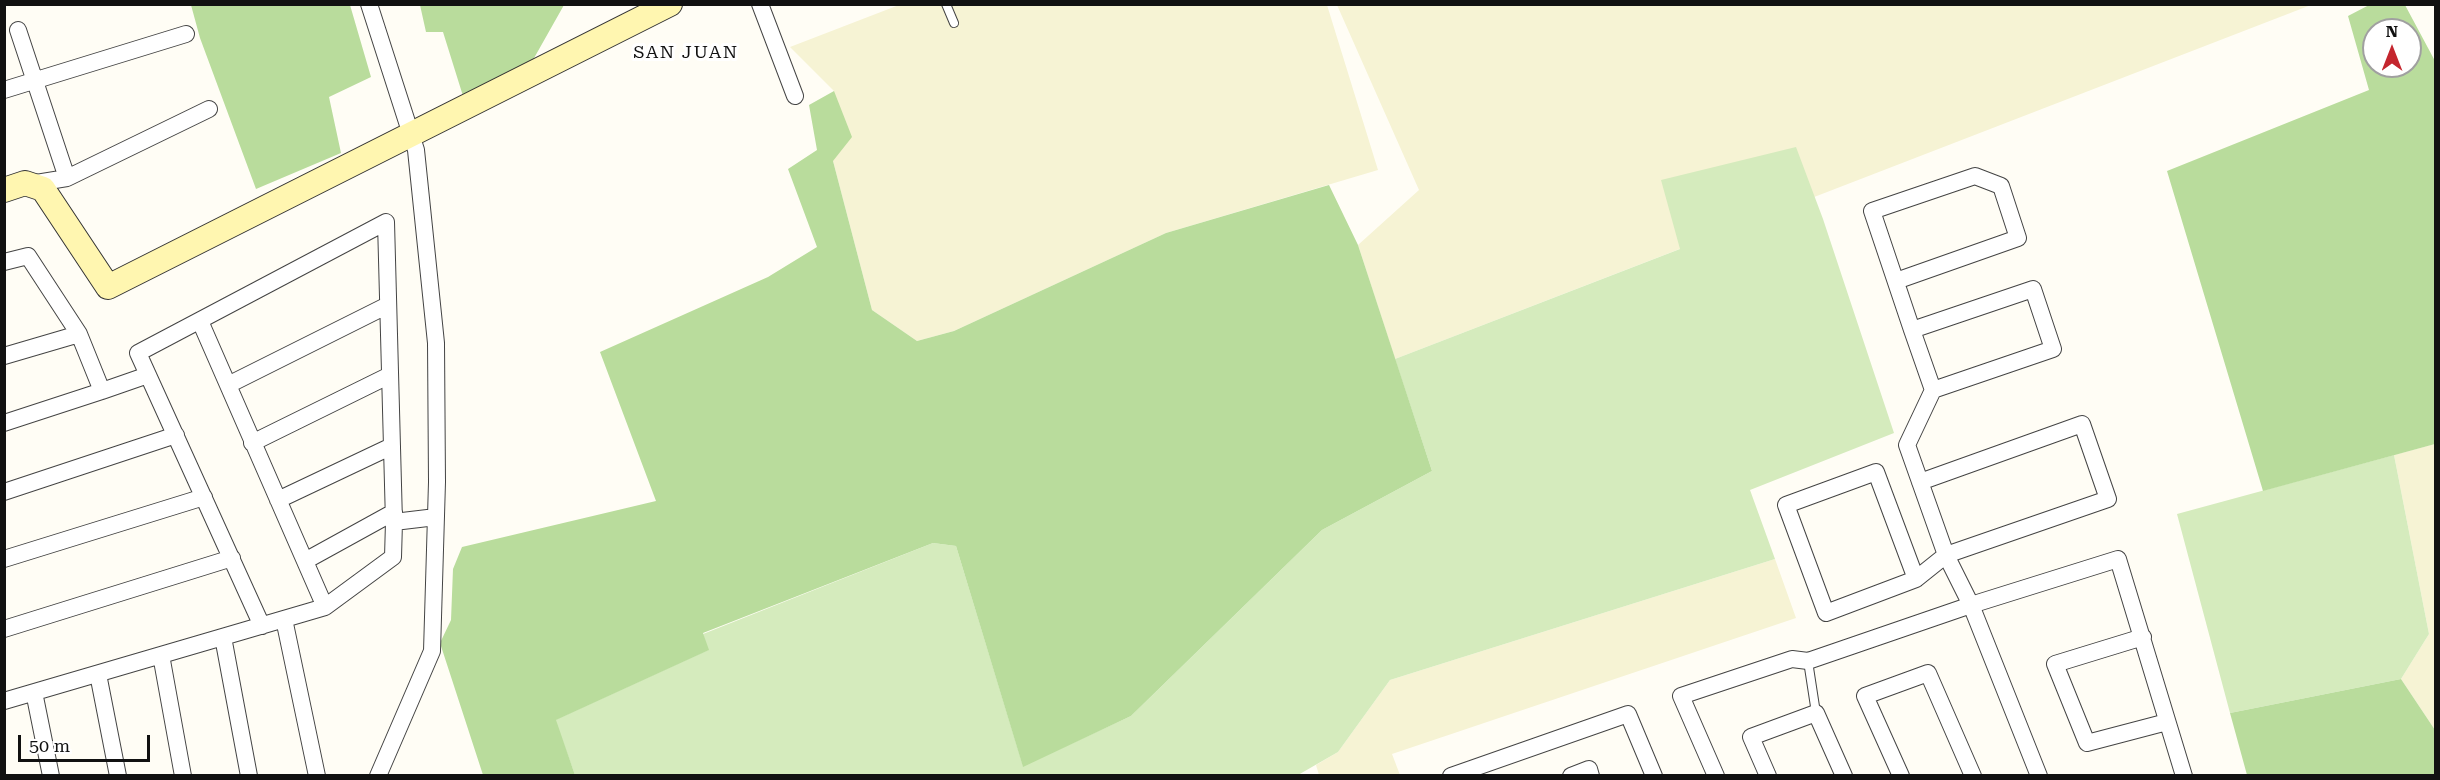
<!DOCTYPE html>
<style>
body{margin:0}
#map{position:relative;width:2440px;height:780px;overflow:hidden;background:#fffdf5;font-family:"Roboto Serif",serif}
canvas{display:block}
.frame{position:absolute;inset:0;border:6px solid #111;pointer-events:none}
.north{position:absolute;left:2362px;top:18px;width:60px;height:60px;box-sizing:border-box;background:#fff;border:2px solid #a0a0a0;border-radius:50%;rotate:0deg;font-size:16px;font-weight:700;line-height:24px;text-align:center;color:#111}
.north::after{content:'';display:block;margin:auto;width:21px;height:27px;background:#c4262e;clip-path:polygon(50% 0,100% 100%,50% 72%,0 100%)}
.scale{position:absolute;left:18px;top:735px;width:132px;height:27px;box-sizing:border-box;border:3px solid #111;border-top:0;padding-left:8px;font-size:18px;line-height:21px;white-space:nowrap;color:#111;-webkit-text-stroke:4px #fff;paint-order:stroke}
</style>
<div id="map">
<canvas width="2440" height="780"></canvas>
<div class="frame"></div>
<div class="north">N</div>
<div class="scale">50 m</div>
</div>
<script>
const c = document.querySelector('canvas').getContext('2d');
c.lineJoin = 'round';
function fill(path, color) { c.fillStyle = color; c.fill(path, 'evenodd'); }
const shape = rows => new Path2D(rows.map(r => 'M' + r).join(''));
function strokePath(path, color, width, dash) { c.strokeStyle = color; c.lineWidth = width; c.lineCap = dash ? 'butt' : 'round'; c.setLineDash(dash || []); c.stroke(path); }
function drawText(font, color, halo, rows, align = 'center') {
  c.font = font + ' "Roboto Serif",serif'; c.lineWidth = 6; c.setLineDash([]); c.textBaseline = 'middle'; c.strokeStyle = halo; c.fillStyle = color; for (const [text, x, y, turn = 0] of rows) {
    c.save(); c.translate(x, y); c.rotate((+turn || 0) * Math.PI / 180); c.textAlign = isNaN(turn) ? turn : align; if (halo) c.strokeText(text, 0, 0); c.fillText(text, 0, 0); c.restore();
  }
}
fill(shape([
 [899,5,1327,5,1378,170,1166,233,954,331,917,341,872,310,833,161,834,91,790,47],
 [1337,5,2311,5,1395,359,1358,245,1419,190],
 [2435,444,2435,730,2401,679,2429,634,2394,455],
 [1775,559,1796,618,1392,754,1400,775,1319,775,1316,765,1338,752,1390,680]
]), '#f6f3d4');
fill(shape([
 [1796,147,1823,219,1894,433,1750,490,1775,559,1390,680,1338,752,1298,775,575,775,555,720,708,650,703,634,933,543,956,546,1023,766,1131,716,1322,530,1432,471,1395,359,1680,249,1661,180],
 [2394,455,2429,634,2401,679,2230,713,2177,514]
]), '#d5ebbd');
fill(shape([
 [2371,4,2405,5,2435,61,2435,444,2263,491,2167,171,2369,90,2348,16],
 [2374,30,2410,30,2410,66,2374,66],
 [191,5,350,5,371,77,329,97,341,153,256,189,200,38],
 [420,5,564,5,529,67,463,96,443,32,426,32],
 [834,91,852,137,833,161,872,310,917,341,954,331,1166,233,1329,185,1358,245,1432,471,1322,530,1131,716,1023,767,956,546,933,543,703,633,709,650,556,720,575,775,483,775,440,643,451,620,453,569,462,547,656,501,600,352,768,277,817,247,788,169,817,150,809,105],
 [2401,679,2435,730,2435,775,2247,775,2230,713]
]), '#b9dc9c');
const lane = shape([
 [946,4,954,23],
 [1808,661,1816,713]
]);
const street = shape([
 [369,4,416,150,436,343,437,482,432,651,378,776],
 [760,4,795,96],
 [18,30,67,178],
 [4,90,186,34],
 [30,184,67,178,209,109],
 [4,262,28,256,79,334,102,391,148,375],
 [1896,281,2018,238,2001,186,1975,176,1872,211,1912,330,1933,390,1907,445,1946,555,1971,605,2039,776],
 [200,321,325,607],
 [1912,330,2033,289,2053,349,1933,390],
 [4,356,79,334],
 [228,385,388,305],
 [4,423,102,391],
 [252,443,390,375],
 [4,492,176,435],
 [278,500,392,446],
 [4,559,204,497],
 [305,561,394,512],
 [1916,579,1876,472,1786,505,1826,613,1916,579,1946,555,2108,499,2082,424,1920,482],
 [284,619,317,776],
 [262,626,138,353,386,222,394,522],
 [4,629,232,558],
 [223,637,249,776],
 [2143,637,2055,664,2087,743,2167,722],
 [161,655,183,776],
 [98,674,118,776],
 [34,692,51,776],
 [4,701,325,607,393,557,394,522,436,517],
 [1451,776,1628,714,1654,776],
 [1571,776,1589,769,1591,776],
 [1716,776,1681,696,1792,659,1808,661,1971,605,2118,559,2184,776],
 [1768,776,1751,737,1816,713,1844,776],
 [1901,776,1865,696,1928,673,1973,776]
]);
const secondary = shape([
 [4,190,25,183,43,189,108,287,670,4]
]);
strokePath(lane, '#444', 10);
strokePath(street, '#444', 18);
strokePath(secondary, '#333', 26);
strokePath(lane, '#fff', 8);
strokePath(street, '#fff', 16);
strokePath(secondary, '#fff6b0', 24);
c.letterSpacing = '1.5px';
drawText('18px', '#111', '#fff', [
 ["SAN JUAN",686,53]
]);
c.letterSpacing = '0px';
</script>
